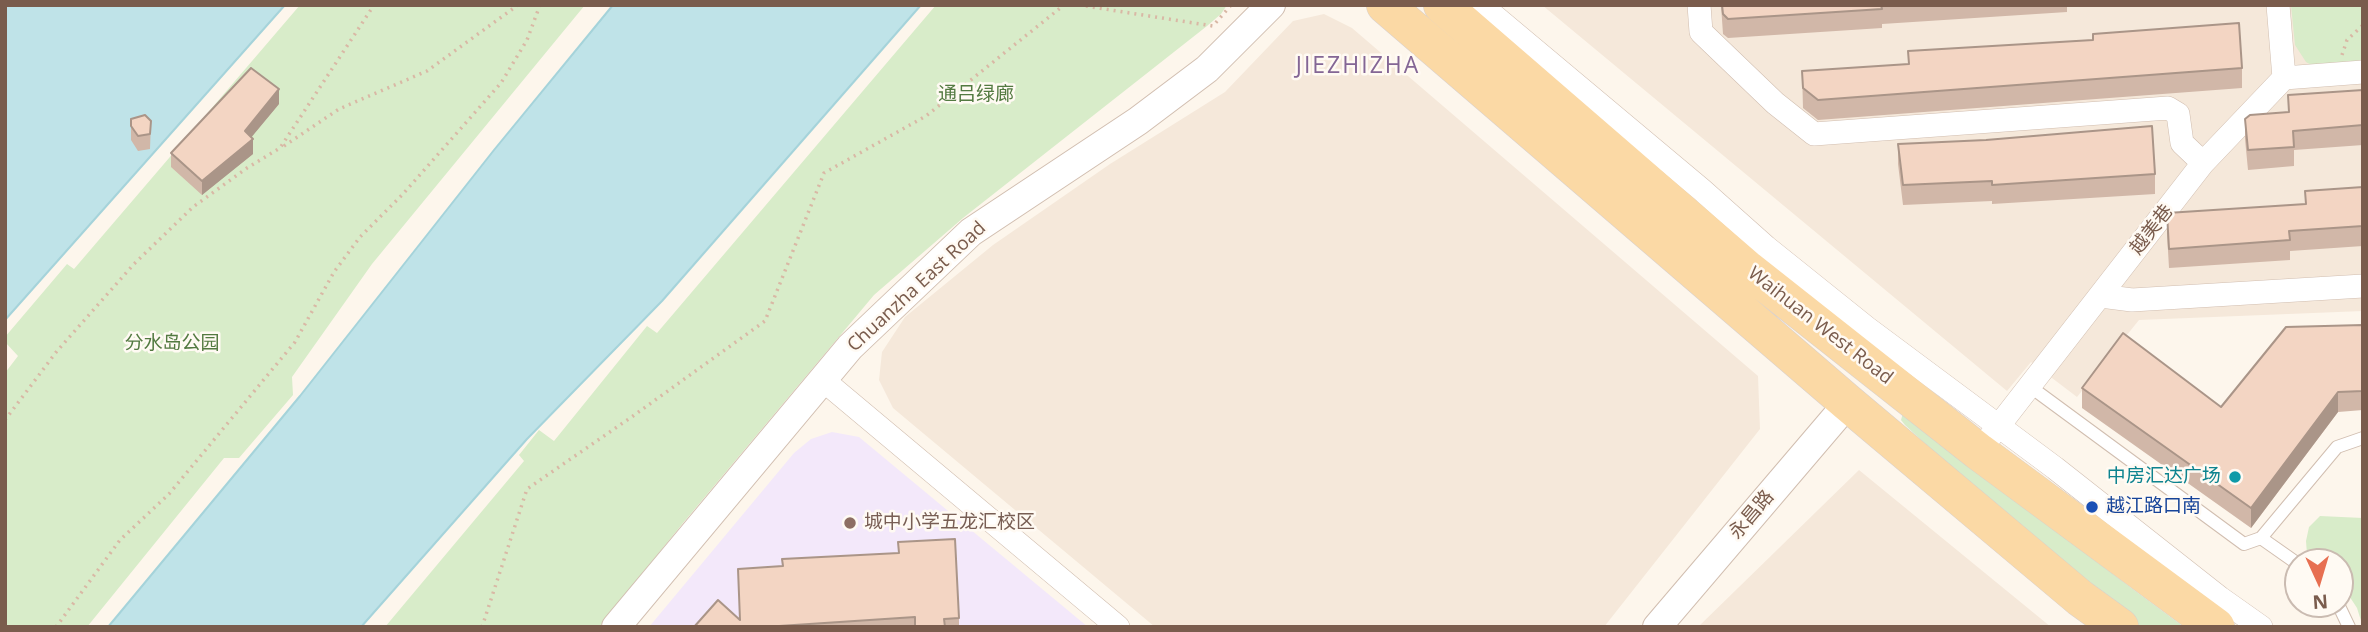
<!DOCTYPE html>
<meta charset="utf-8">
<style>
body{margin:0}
#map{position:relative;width:2368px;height:632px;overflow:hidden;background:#fdf6ec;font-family:"Open Sans",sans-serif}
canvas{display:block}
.frame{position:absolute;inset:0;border:7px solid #7a5c4d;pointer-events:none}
.north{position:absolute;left:2284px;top:548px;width:70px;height:70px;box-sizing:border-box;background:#fffaf3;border:2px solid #cabbb1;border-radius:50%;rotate:176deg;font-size:19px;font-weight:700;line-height:28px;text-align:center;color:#7a5c4d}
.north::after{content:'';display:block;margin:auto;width:24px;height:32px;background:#e76f51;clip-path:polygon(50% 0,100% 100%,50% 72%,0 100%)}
</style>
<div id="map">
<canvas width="2368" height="632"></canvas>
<div class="frame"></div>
<div class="north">N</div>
</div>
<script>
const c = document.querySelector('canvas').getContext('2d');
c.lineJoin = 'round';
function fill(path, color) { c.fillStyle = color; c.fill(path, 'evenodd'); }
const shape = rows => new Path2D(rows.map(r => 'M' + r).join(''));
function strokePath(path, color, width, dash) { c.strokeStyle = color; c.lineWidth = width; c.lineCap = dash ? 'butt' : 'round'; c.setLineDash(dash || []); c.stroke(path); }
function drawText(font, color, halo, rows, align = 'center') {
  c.font = font + ' "Open Sans","Noto Sans SC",sans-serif'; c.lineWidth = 5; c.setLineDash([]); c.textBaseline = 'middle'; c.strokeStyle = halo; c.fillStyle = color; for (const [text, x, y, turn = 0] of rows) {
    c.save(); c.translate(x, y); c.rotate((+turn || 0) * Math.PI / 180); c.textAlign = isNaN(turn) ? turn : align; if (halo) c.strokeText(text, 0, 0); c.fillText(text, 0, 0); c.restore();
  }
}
fill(shape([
 [1542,5,2363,5,2363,311,2139,320,2077,397,2031,362,2007,391],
 [1324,14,1352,28,1758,376,1760,429,1604,627,1155,627,893,408,879,380,882,352,905,317,993,245,1110,164,1225,92,1293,21],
 [1859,470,2051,627,1698,627]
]), '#f5e8da');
fill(shape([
 [832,432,859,437,1088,627,649,627,794,453,811,439]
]), '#f3e8fa');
fill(shape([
 [300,5,585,5,372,264,292,377,293,395,239,458,224,458,87,627,5,627,5,373,18,356,5,342,5,337,67,264,74,269],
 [936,5,1227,5,1221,14,1207,26,963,218,874,295,683,523,599,627,385,627,524,461,519,455,539,430,554,441,647,326,657,333],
 [2291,5,2363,5,2363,66,2313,66,2306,62,2295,45],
 [1903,413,2130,587,2184,627,2142,627,2098,594,1961,477,1905,425,1901,420],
 [2320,516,2363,518,2363,627,2357,608,2340,582,2340,562,2320,562,2307,554,2306,541,2309,527]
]), '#d8ecc9');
const water = shape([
 [5,5,285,5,5,320,5,5],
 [613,5,921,5,662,301,527,439,361,627,108,627,300,396,494,150,613,5]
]);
fill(water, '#bfe3e8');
strokePath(water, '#a5d3da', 2);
const service = shape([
 [2028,385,2244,544,2261,538],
 [2298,564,2261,538,2337,447,2363,438],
 [2338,604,2349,627]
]);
const minor = shape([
 [1481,5,1702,190,1766,247,1867,328,2055,468,2220,598,2261,627],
 [1699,5,1701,32,1775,103,1814,134,2168,108,2178,114,2182,143,2203,163],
 [2278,5,2284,78],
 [2101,296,2132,300,2363,286],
 [823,380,1118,627],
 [1990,437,2203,163,2284,78,2363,72]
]);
const tertiary = shape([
 [616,627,850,347,971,232,1138,121,1207,69,1271,5],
 [1657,627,1848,403]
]);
const primary = shape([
 [1385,5,1848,403,2080,598,2120,627],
 [1442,5,1746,268,1979,452,2216,627]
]);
strokePath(service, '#d1beb0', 14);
strokePath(minor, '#d1beb0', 24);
strokePath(tertiary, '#d1beb0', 30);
strokePath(primary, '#dad1cd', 38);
strokePath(shape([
 [1079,5,1213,26,1231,5],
 [2342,55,2347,40,2363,25],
 [284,146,339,109,427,71,518,5],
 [5,420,57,351,134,264,193,207,247,168,280,148,374,5],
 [56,627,120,540,169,494,295,342,334,272,360,237,403,194,501,83,527,40,540,5],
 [482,627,527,489,633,416,765,321,824,173,926,116,1064,5]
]), '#d9b8a5', 3.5, [2, 5]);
strokePath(service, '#fff', 12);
strokePath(minor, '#fff', 23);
strokePath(tertiary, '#fff', 28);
strokePath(primary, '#fbd9a5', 37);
fill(shape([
 [1721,5,2078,5,2067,6,2067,12,1882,24,1882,28,1728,38,1723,34],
 [2093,40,2242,68,2242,88,1818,120,1803,108,1802,71,1908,64,1908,51],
 [2363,90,2363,145,2294,150,2294,166,2248,170,2245,139,2245,119,2288,112,2288,95],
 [279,104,251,137,253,154,202,195,171,167,171,153],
 [131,119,151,121,150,149,138,151,131,140],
 [1898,144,2155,174,2155,194,1992,204,1992,201,1903,205,1898,164],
 [2363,187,2363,246,2290,251,2290,260,2169,268,2167,233,2167,213,2305,204,2305,191],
 [2363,325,2363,410,2338,412,2251,528,2082,408,2082,388,2221,407],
 [898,542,959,618,959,627,694,627,740,620,738,569,782,566,898,553]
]), '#d1b7a8');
fill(shape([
 [279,89,279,104,245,145,245,131],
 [253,139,253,154,202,195,202,181],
 [2338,392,2338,412,2251,528,2251,508]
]), '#aa9588');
const building = shape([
 [1722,5,1881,5,1882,9,1728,19,1723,14,1722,5],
 [2239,23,2242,68,1818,100,1803,88,1802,71,1909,64,1908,51,2093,40,2093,34,2239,23],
 [251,68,279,89,245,131,253,139,202,181,171,153,251,68],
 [2363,90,2363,125,2293,131,2294,147,2248,150,2245,119,2250,115,2289,112,2288,95,2363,90],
 [145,115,151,121,150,134,138,136,131,126,131,119,145,115],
 [2152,126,2155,174,1992,185,1992,181,1903,185,1898,144,1986,140,2152,126],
 [2363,187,2363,226,2289,231,2290,240,2169,249,2167,213,2306,204,2305,191,2363,187],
 [2363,325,2363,391,2338,392,2251,508,2082,388,2123,333,2221,407,2286,327,2363,325],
 [955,539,959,618,944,619,945,627,915,627,915,617,764,627,694,627,718,600,740,620,738,569,783,566,782,559,899,553,898,542,955,539]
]);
fill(building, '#f3d5c3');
strokePath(building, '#aa9588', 2);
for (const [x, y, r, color] of [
 [2235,477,7,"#0f9aa8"],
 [2092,507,7,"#1a4fb4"],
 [850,523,7,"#8d6e63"]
]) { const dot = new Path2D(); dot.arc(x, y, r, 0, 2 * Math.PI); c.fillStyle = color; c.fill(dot); strokePath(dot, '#fffaf3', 2.5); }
drawText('19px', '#537a41', '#fffaf3', [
 ["通吕绿廊",976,95],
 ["分水岛公园",172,344]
]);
drawText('19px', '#7a5c4d', '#fffaf3', [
 ["越美巷",2152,230,-52],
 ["Chuanzha East Road",917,287,-43],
 ["Waihuan West Road",1820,326,38],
 ["永昌路",1752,515,-50]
]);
drawText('19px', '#0d838f', '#fffaf3', [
 ["中房汇达广场",2221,477]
], 'right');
drawText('19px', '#164399', '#fffaf3', [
 ["越江路口南",2106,507]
], 'left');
drawText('19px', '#785e54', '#fffaf3', [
 ["城中小学五龙汇校区",864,523]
], 'left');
c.letterSpacing = '2px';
drawText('23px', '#846695', '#fffaf3', [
 ["JIEZHIZHA",1358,66]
]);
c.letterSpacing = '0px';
</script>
